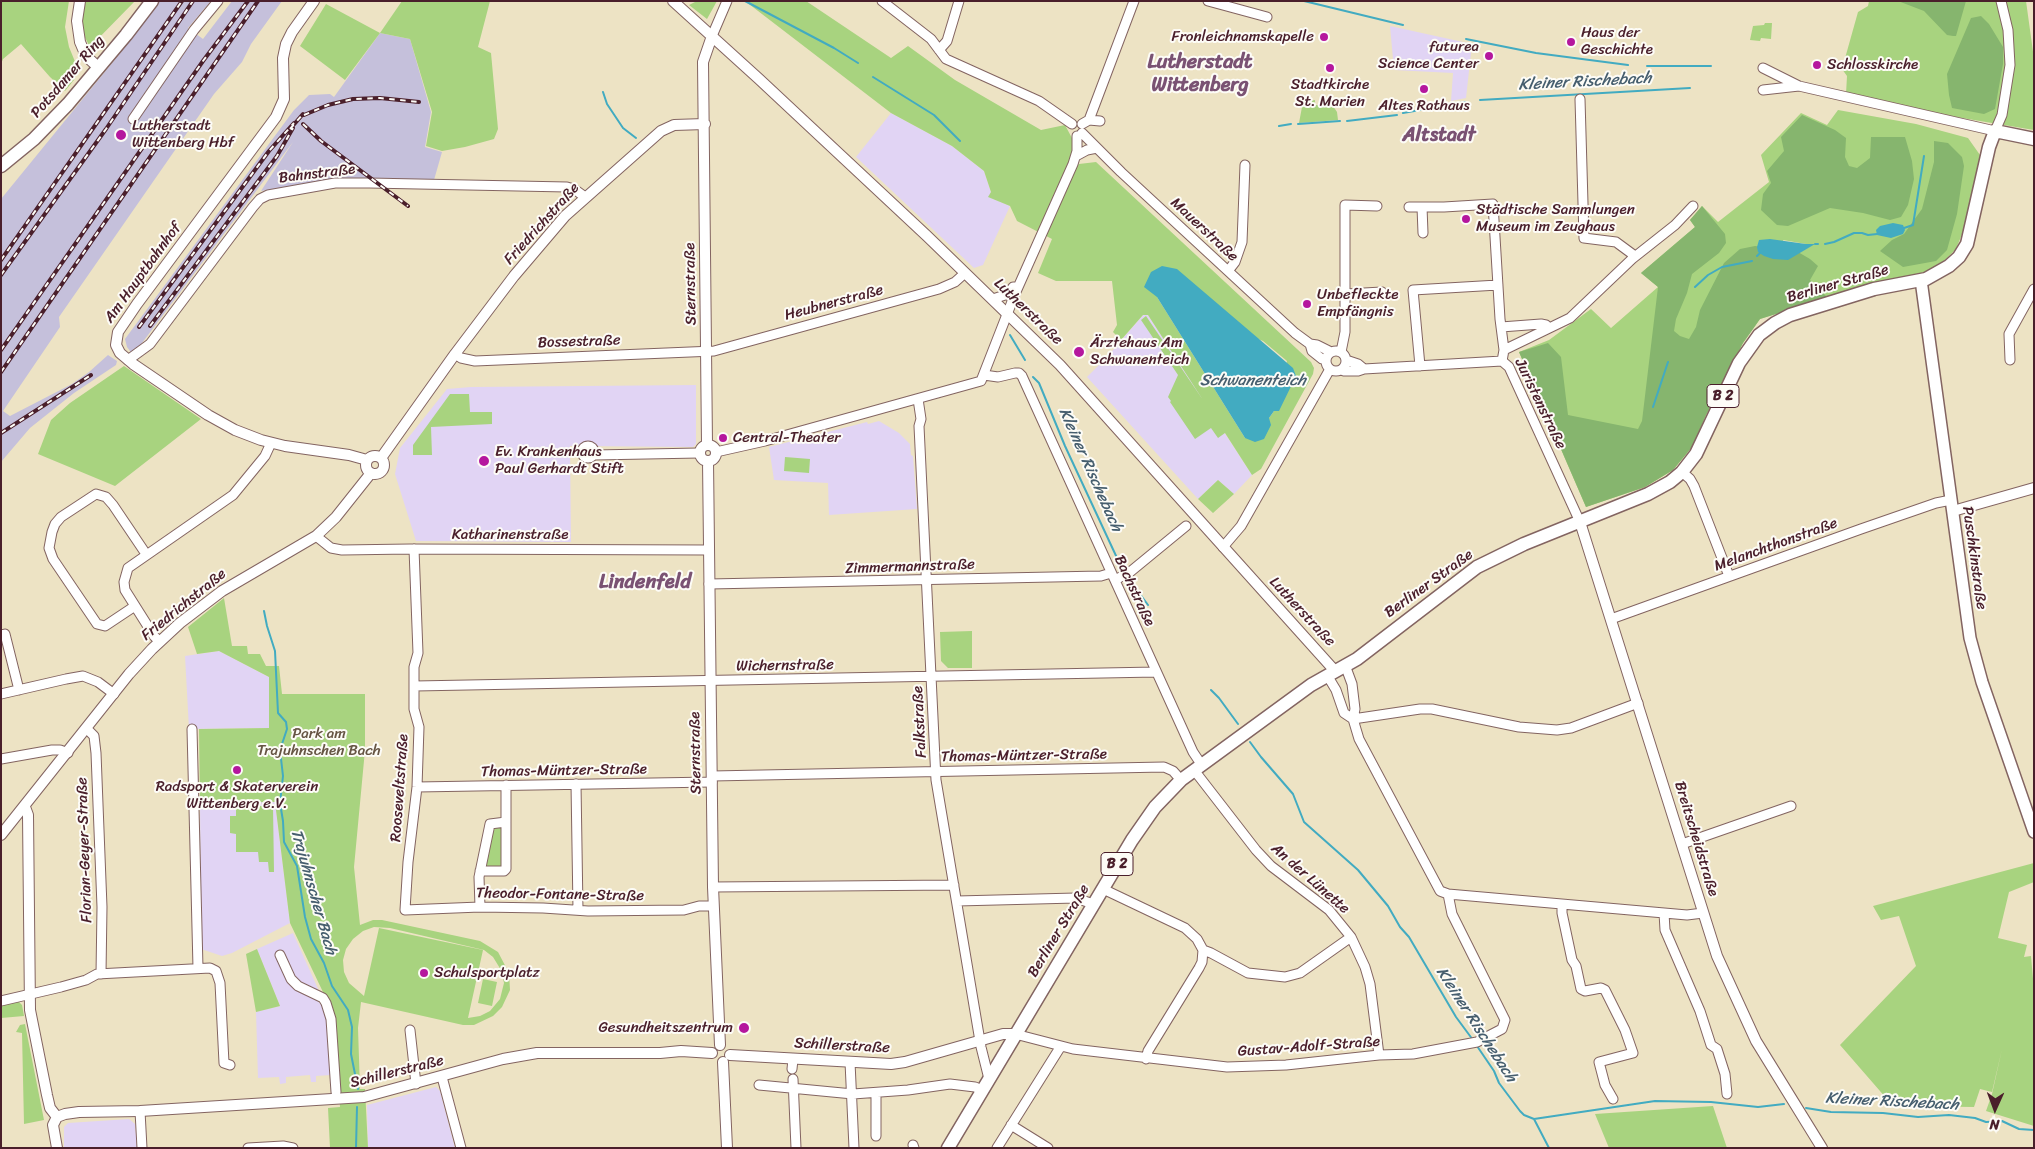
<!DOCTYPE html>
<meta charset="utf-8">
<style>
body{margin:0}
#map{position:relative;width:2035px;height:1149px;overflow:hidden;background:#ede3c4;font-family:Sriracha,sans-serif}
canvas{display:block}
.frame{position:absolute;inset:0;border:2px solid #4a1f2b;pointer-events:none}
.north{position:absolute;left:1970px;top:1084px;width:50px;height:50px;-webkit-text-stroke:4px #fdfcf7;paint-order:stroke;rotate:182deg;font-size:14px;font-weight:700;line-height:20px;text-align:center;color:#4a1f2b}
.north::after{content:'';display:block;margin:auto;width:18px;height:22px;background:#4a1f2b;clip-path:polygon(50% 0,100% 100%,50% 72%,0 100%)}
</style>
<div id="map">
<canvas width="2035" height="1149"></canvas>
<div class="frame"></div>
<div class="north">N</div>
</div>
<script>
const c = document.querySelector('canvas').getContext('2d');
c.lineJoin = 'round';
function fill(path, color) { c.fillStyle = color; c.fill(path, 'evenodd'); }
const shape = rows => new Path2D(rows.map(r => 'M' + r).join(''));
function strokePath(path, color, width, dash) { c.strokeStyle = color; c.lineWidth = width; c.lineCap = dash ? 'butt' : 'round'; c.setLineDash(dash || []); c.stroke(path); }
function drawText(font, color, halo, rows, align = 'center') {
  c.font = font + ' Sriracha,sans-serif'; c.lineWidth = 4; c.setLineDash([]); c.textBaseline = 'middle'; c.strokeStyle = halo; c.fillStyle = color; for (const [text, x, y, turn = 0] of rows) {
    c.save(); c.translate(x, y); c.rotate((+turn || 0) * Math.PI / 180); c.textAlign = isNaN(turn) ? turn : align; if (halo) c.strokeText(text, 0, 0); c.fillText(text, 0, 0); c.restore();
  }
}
fill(shape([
 [1390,26,1472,44,1466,98,1451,101,1453,73,1394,70],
 [891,113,952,146,984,171,991,192,989,197,1010,206,983,265,974,268,856,157],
 [1143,315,1148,315,1252,475,1234,494,1218,480,1198,499,1087,377,1107,357],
 [696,385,696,444,693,447,570,446,571,542,416,541,395,474,400,448,447,389,471,387],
 [879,421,899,433,910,444,911,455,913,456,917,509,829,515,828,483,774,480,769,447,867,422,868,424],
 [219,651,269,677,270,728,189,729,185,656],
 [275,802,290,923,232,953,222,956,201,949,200,803],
 [293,933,320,993,316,999,324,1008,327,1017,331,1075,316,1076,316,1082,311,1082,310,1075,286,1077,286,1083,280,1084,279,1077,258,1078,256,1012,280,1006,257,949],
 [436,1087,440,1091,455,1148,368,1148,367,1105],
 [129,1119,135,1124,137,1148,64,1148,64,1127,68,1123]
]), '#e1d4f4');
fill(shape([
 [158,1,211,1,188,28,203,39,232,1,282,1,251,44,242,62,214,94,59,317,60,327,3,411,10,416,72,384,89,372,108,355,117,361,116,365,74,393,30,428,1,462,1,199,121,52],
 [380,33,410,39,431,112,425,147,442,152,434,180,336,179,261,191,293,142,133,355,127,347,125,339,294,110,309,95,330,94,334,97]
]), '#c5c0db');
fill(shape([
 [1,1,69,1,65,27,69,47,76,64,77,72,74,80,65,91,50,77,21,44,3,59,1,64],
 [85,1,135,1,90,47,82,32,82,11],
 [402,1,490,1,478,47,491,53,498,129,494,139,465,147,442,151,426,146,432,112,410,39,380,33,345,80,300,46,326,4,380,33],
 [697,1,717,1,707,19,689,5],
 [745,1,806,1,891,58,908,46,955,80,1041,130,1065,125,1073,140,1076,166,1079,164,1096,162,1311,362,1314,368,1313,374,1261,469,1252,475,1225,433,1218,438,1211,428,1195,439,1170,402,1171,401,1168,397,1178,375,1141,320,1146,316,1203,400,1148,315,1143,315,1121,340,1113,332,1117,325,1112,281,1056,281,1038,273,1052,239,1017,221,1010,206,988,197,991,192,984,171,952,146,891,113],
 [1157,297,1263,341,1287,361,1274,411,1269,418,1245,438],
 [1869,1,2026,1,2034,59,2034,130,1926,112,1846,94,1847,76,1842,69,1858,12,1868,6],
 [1765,23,1772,23,1771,39,1761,38,1760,41,1750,40,1753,26,1764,25],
 [1315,100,1315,105,1320,105,1320,100,1326,101,1333,106,1337,112,1338,120,1299,123,1302,107,1310,101],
 [1838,110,1916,124,1968,138,1980,155,1966,224,1956,249,1944,261,1925,272,1893,279,1793,308,1760,319,1743,343,1706,415,1692,447,1673,470,1645,487,1586,507,1519,352,1549,340,1591,309,1611,328,1658,287,1641,273,1695,227,1690,220,1702,206,1718,222,1769,182,1761,155,1801,113,1827,125],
 [1783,240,1806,244,1813,244,1788,260],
 [124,366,201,419,115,486,38,454,51,420,70,403],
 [450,394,469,394,470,412,492,412,492,424,431,427,432,455,413,455,413,445],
 [785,457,810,459,809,473,784,471],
 [1218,480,1234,494,1213,513,1198,499],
 [224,598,232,646,247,646,248,654,260,654,266,666,279,666,282,694,365,694,365,750,354,867,360,925,373,920,382,920,480,941,498,952,509,973,510,990,502,1007,493,1016,474,1025,463,1025,361,1002,358,1028,360,1089,365,1089,368,1148,330,1148,328,1108,340,1107,333,1013,290,923,275,802,200,803,199,729,269,728,269,677,219,651,197,654,188,627],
 [374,927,390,928,484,950,493,957,501,970,504,983,500,999,490,1011,480,1016,468,1018,483,950,379,928,364,996,349,983,344,972,343,960,346,949,353,939,363,931],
 [972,631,972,668,948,668,941,661,940,632],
 [236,806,273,806,274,872,269,872,268,862,259,862,258,852,236,852,236,834,230,833,230,816,236,816],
 [494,826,501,827,504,829,503,867,487,870,483,865,491,830],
 [2034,863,2034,882,2009,892,1998,938,2027,945,2024,957,2031,956,2034,990,2034,1126,1986,1111,1992,1094,2002,1049,1992,1092,1980,1089,1974,1107,1893,1106,1840,1045,1916,966,1899,916,1881,920,1873,906],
 [257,949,280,1006,256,1012,246,954],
 [483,979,497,982,492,1006,478,1003],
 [18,1001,22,1005,24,1016,1,1018,1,1005],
 [25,1024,44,1120,24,1124,22,1033,16,1032,20,1025],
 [1713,1106,1727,1148,1609,1148,1595,1114]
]), '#a8d37f');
fill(shape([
 [1898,1,1966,1,1956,36,1953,36,1947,35,1924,11],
 [1981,16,1989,24,2003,47,2003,64,1995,109,1984,114,1952,108,1949,95,1947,74,1971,18],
 [1802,115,1835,130,1846,138,1845,157,1849,166,1857,168,1870,158,1871,137,1905,137,1912,161,1914,179,1908,205,1901,217,1890,220,1863,213,1830,208,1788,226,1777,225,1761,210,1763,194,1771,183,1767,171,1784,151,1781,137],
 [1934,141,1948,143,1962,157,1964,166,1957,214,1947,250,1936,261,1903,267,1880,251,1892,240,1904,234,1922,209,1934,162],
 [1702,206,1725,234,1726,243,1719,253,1692,274,1687,293,1676,319,1674,331,1680,336,1689,339,1696,327,1700,310,1724,263,1740,249,1755,246,1798,252,1810,259,1818,266,1810,280,1828,298,1760,319,1743,343,1706,415,1692,447,1673,470,1645,487,1586,507,1519,352,1548,343,1561,357,1568,415,1638,429,1642,421,1658,287,1641,273,1695,227,1690,220]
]), '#86b56e');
fill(shape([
 [1893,223,1903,225,1905,230,1903,234,1891,238,1877,235,1876,230,1880,226],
 [1770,239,1806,244,1815,244,1788,260,1773,259,1764,256,1758,252,1757,247,1759,240],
 [1162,266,1177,269,1293,368,1296,376,1279,411,1274,411,1269,418,1271,425,1264,439,1255,442,1245,438,1157,297,1144,287,1151,272]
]), '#42abc1');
strokePath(shape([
 [745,1,834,48,858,63],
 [1304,1,1403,25],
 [1466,39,1536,53,1628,65],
 [1647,66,1711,66],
 [873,77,934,115,960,141],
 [603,92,607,104,623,128,636,138],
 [1480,100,1690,88],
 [1403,113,1465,102],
 [1347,121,1397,115],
 [1298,124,1340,121],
 [1279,126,1291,124],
 [1904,228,1913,225,1924,156],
 [1815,244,1818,244],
 [1825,244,1834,242,1854,233,1862,233,1868,235,1877,234],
 [1757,256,1760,253],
 [1695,287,1708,275,1722,267,1752,261],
 [1010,335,1025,360],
 [1033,377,1039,383,1065,446,1124,573],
 [1653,407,1668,362],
 [1131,582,1148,605],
 [264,611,267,626,275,651,278,713,286,722,287,729,280,750,283,776,280,803,283,821,284,842,297,866,305,917,311,939,324,963,332,986,348,1010,352,1027,351,1054,358,1089],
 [1211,690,1219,698,1238,724],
 [1250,742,1261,757,1293,794,1304,822,1358,870,1388,906,1400,927,1409,937,1456,1017,1473,1040],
 [1477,1046,1494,1071,1499,1083,1520,1111,1524,1115,1534,1119,1655,1101,1711,1102,1758,1107,1784,1104],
 [1806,1108,1831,1112,1883,1113,1918,1117,1949,1115,1975,1118,1986,1122,2002,1121,2019,1129,2034,1130],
 [1534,1119,1549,1148],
 [356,1148,357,1107]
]), '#42abc1', 2);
const minor = shape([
 [882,1,931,39,946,59,1039,101,1072,124],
 [1208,1,1267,17],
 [712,36,727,1],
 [939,50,947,41,959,1],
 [1763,68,1799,86,1995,131,2002,115,2010,65,2008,30,2001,1],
 [1763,90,1799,86],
 [1580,99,1584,238,1616,242,1635,256],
 [133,119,194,30,218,1],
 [1089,120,1100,121],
 [1082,124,1089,120,1134,1],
 [1082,133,1121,172,1295,333,1310,344,1317,345,1331,352],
 [1076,156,1087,150,1097,148],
 [1409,207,1444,207,1493,204,1500,319,1504,350,1502,361],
 [1422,207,1423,233],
 [1228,271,1235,262,1242,242,1245,165],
 [1346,294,1382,292],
 [993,299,1008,294,1013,287,1018,287],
 [1501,327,1541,324,1546,325,1549,328],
 [1310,344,1312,351,1322,359,1326,360],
 [1504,350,1570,318,1632,259,1675,225,1693,206],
 '1326 361a10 10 0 1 1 20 0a10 10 0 1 1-20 0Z',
 [1341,352,1345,332,1345,205,1377,206],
 [455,354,461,358,475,361,714,351,939,289,955,282,965,273],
 [128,360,150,344,253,207,260,199,268,195,335,183,369,183,567,187,574,189,585,197],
 [1346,360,1358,364,1364,369],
 [2010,360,2009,334,2034,289],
 [1502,361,1509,367,1580,522],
 [1420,366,1413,290,1498,285],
 [1341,370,1344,371,1358,371,1364,369,1502,361],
 [984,375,998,377,1015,373,1019,373,1022,376,1193,752,1201,764],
 [918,399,921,419,919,426,936,780,981,1047,989,1079],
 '582 452a6 6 0 1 1 12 0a6 6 0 1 1-12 0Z',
 [716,452,765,441,981,381,1015,294,1073,164,1077,151,1077,136],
 [594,455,699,453],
 [1682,472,1690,479,1694,486,1729,576],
 [316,536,331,548,342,550,410,549,709,550],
 [1223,547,1241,526,1330,369],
 [414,549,418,653,414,667,414,709,419,727,417,787,408,862,405,910,480,907,543,908,588,911,684,910,699,906,713,906],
 [1115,580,1130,572,1186,526],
 [709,584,1101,576,1111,573],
 [135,606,105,626,97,624,53,559,49,548,52,532,55,524,61,517,96,494,106,497,113,505,146,554],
 [1611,619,1861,529,1936,503,1951,500],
 [1,635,5,634,19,690],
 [159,641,154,636,125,590,124,582,128,568,233,495,265,456,271,443],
 [1345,665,1352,684,1355,709,1353,719,1359,739,1440,891,1448,894,1687,915,1703,913],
 [1327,675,1336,690,1344,713,1353,719],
 [415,686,1156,672],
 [1,694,66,679,83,676,98,682,114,694],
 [1353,719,1420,709,1432,709,1519,727,1557,730,1571,728,1638,703],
 [87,729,94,736,96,753,102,907,101,974],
 [192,729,198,968],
 [1,759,52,750,60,750,68,753],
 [1194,770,1256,850,1271,866,1329,910,1351,937,1365,967,1370,984,1379,1055],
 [712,776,1164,767,1173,771,1181,780],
 [576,784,578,910],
 [417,787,712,782],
 [1682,844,1791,806],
 [480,871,504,871,506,869,506,785],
 [713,887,954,885],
 [1103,889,1185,928,1197,939,1203,950,1202,962,1199,968,1148,1051,1146,1059],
 [957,901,1076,898,1093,904],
 [1562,904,1562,913,1572,960,1576,966,1581,989,1585,991,1601,988,1605,990,1625,1030,1633,1053,1599,1062,1605,1085,1613,1099],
 [480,907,479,877,490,824,506,822],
 [1664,913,1665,930,1700,1011,1711,1045,1717,1049,1725,1074,1727,1094],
 [1203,950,1211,953,1248,973,1285,977,1300,973,1351,937],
 [280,955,291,979,298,986,323,998,326,1003,331,1019,336,1092],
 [1,1001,61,987,86,980,97,974,210,968,216,971,220,983,224,1063,230,1065],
 [410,1030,416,1084],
 [1015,1034,1073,1049,1227,1067,1286,1065,1379,1055,1413,1054,1477,1042,1502,1029,1505,1020,1452,914,1448,894],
 [850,1062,854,1148],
 [792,1069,793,1059],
 [442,1077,461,1148],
 [793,1079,796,1148],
 [759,1085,853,1094,908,1090,950,1084,975,1087,982,1090],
 [140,1111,142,1148],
 [1011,1125,1048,1148],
 [876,1136,876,1093],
 [913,1145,914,1148],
 [248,1148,283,1146,293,1148],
 [997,1148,1061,1046]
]);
const tertiary = shape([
 [80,1,77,21,80,42,86,56,99,68],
 [314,1,292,32,286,44,283,58,284,99,276,117,137,304,118,332,116,345,120,353,133,364,208,415,235,430,261,440,285,446,349,455,367,460],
 [673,1,759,79,927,236,1060,365,1335,671],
 [707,444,703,62,712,36],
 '700 453a8 8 0 1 1 16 0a8 8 0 1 1-16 0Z',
 '366 465a9 9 0 1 1 18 0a9 9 0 1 1-18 0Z',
 [381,458,455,354,514,276,565,216,661,131,674,125,705,124],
 [708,461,713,887,720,1045],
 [1953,511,2034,488],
 [1580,522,1717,956,1756,1041,1822,1148],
 [25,807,28,815,30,1010,47,1095,50,1108,57,1117],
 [1,835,129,674,152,649,180,623,222,591,316,536,336,517,371,473],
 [730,1055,891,1064,905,1062,1003,1034,1015,1034],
 [723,1062,727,1148],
 [57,1117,65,1114,79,1112,140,1111,364,1097,503,1059,537,1053,660,1053,681,1051,712,1053],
 [57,1148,53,1125,57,1117]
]);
const secondary = shape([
 [1921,280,1970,638,1982,682,2034,832]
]);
const primary = shape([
 [1,166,34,139,68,104,126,35,152,1],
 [948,1148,1132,840,1155,807,1181,780,1311,685,1357,659,1477,567,1524,544,1648,494,1670,482,1682,472,1696,454,1739,363,1759,335,1775,323,1790,315,1874,289,1926,279,1949,266,1959,257,1967,244,1989,147,1995,131,2034,139]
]);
strokePath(minor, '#836461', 11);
strokePath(tertiary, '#836461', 12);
strokePath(secondary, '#836461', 14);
strokePath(primary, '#836461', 15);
strokePath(minor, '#fff', 9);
strokePath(tertiary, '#fff', 10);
strokePath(secondary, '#fff', 11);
strokePath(primary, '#fff', 12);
const rail = shape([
 [304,115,328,105,353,99,380,98,419,102],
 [303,124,321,141,408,206],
 [290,129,303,114],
 [1,260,182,1],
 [1,275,106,129,193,1],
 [150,326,277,156,293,128],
 [139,327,269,151,294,123],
 [1,350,203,61,248,1],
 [1,372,258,1],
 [1,433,91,375]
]);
strokePath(rail, '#4a1f2b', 4);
strokePath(rail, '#fdfcf7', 2, [5.5]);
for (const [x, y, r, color] of [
 [1324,37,5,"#b5179e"],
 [1571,42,5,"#b5179e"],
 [1489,56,5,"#b5179e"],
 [1817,65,5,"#b5179e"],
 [1330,68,5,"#b5179e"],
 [1424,89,5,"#b5179e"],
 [121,135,6,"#b5179e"],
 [1466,219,5,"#b5179e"],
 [1307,304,5,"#b5179e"],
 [1079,352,6,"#b5179e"],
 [723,438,5,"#b5179e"],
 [484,461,6,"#b5179e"],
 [237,770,5,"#b5179e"],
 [424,973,5,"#b5179e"],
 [744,1028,6,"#b5179e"]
]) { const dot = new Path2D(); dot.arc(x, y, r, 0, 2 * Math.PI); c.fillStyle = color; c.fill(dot); strokePath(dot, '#fdfcf7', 2); }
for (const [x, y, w] of [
 [1723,396,32],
 [1117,864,32]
]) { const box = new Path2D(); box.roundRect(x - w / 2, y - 11.5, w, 23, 4); c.fillStyle = '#fdfcf7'; c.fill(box); strokePath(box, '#4a1f2b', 1); }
drawText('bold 14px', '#4a1f2b', null, [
 ["B 2",1723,396],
 ["B 2",1117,864]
]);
drawText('15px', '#4a1f2b', '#fdfcf7', [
 ["Haus der",1581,33],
 ["Geschichte",1581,50],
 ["Fronleichnamskapelle",1314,37,"right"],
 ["futurea",1479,47,"right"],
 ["Science Center",1479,64,"right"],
 ["Schlosskirche",1827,65],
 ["Stadtkirche",1330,85,"center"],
 ["St. Marien",1330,102,"center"],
 ["Altes Rathaus",1424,106,"center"],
 ["Lutherstadt",132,126],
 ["Wittenberg Hbf",132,143],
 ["Städtische Sammlungen",1476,210],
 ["Museum im Zeughaus",1476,227],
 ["Unbefleckte",1317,295],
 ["Empfängnis",1317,312],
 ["Ärztehaus Am",1090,343],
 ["Schwanenteich",1090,360],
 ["Central-Theater",733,438],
 ["Ev. Krankenhaus",495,452],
 ["Paul Gerhardt Stift",495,469],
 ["Radsport & Skaterverein",237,787,"center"],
 ["Wittenberg e.V.",237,804,"center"],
 ["Schulsportplatz",434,973],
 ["Gesundheitszentrum",733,1028,"right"]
], 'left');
drawText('15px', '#4a1f2b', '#fdfcf7', [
 ["Potsdamer Ring",68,77,-49],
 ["Bahnstraße",317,174,-7],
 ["Friedrichstraße",542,224,-48],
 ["Mauerstraße",1204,230,43],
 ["Am Hauptbahnhof",143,273,-54],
 ["Sternstraße",691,284,-91],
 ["Berliner Straße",1838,284,-16],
 ["Heubnerstraße",834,303,-15],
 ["Lutherstraße",1028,312,44],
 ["Bossestraße",579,342,-2],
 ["Juristenstraße",1540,404,64],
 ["Katharinenstraße",510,535],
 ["Melanchthonstraße",1776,545,-20],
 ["Puschkinstraße",1974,558,82],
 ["Zimmermannstraße",910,567,-2],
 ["Berliner Straße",1429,584,-36],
 ["Bachstraße",1134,591,65],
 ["Friedrichstraße",184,605,-39],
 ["Lutherstraße",1302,612,47],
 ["Wichernstraße",785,666,-1],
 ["Falkstraße",920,722,-93],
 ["Sternstraße",696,753,-91],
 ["Thomas-Müntzer-Straße",1024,756,-1],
 ["Thomas-Müntzer-Straße",564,771,-1],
 ["Rooseveltstraße",400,788,-86],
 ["Breitscheidstraße",1696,839,73],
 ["Florian-Geyer-Straße",85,850,-92],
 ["An der Lünette",1310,879,41],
 ["Theodor-Fontane-Straße",560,895,1],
 ["Berliner Straße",1059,931,-59],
 ["Schillerstraße",842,1046,3],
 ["Gustav-Adolf-Straße",1309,1047,-4],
 ["Schillerstraße",397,1072,-14]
]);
drawText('15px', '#654', '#fdfcf7', [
 ["Park am",319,734],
 ["Trajuhnschen Bach",319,751]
]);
drawText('italic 16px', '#465e6e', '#fdfcf7', [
 ["Kleiner Rischebach",1585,82,-3],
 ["Schwanenteich",1253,381],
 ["Kleiner Rischebach",1090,470,66],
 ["Trajuhnscher Bach",313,892,74],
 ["Kleiner Rischebach",1476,1025,57],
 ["Kleiner Rischebach",1892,1102,3]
]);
drawText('bold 20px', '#7a5273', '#fdfcf7', [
 ["Lutherstadt",1200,63],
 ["Wittenberg",1200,86],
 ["Altstadt",1439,136],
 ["Lindenfeld",645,583]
]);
</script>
